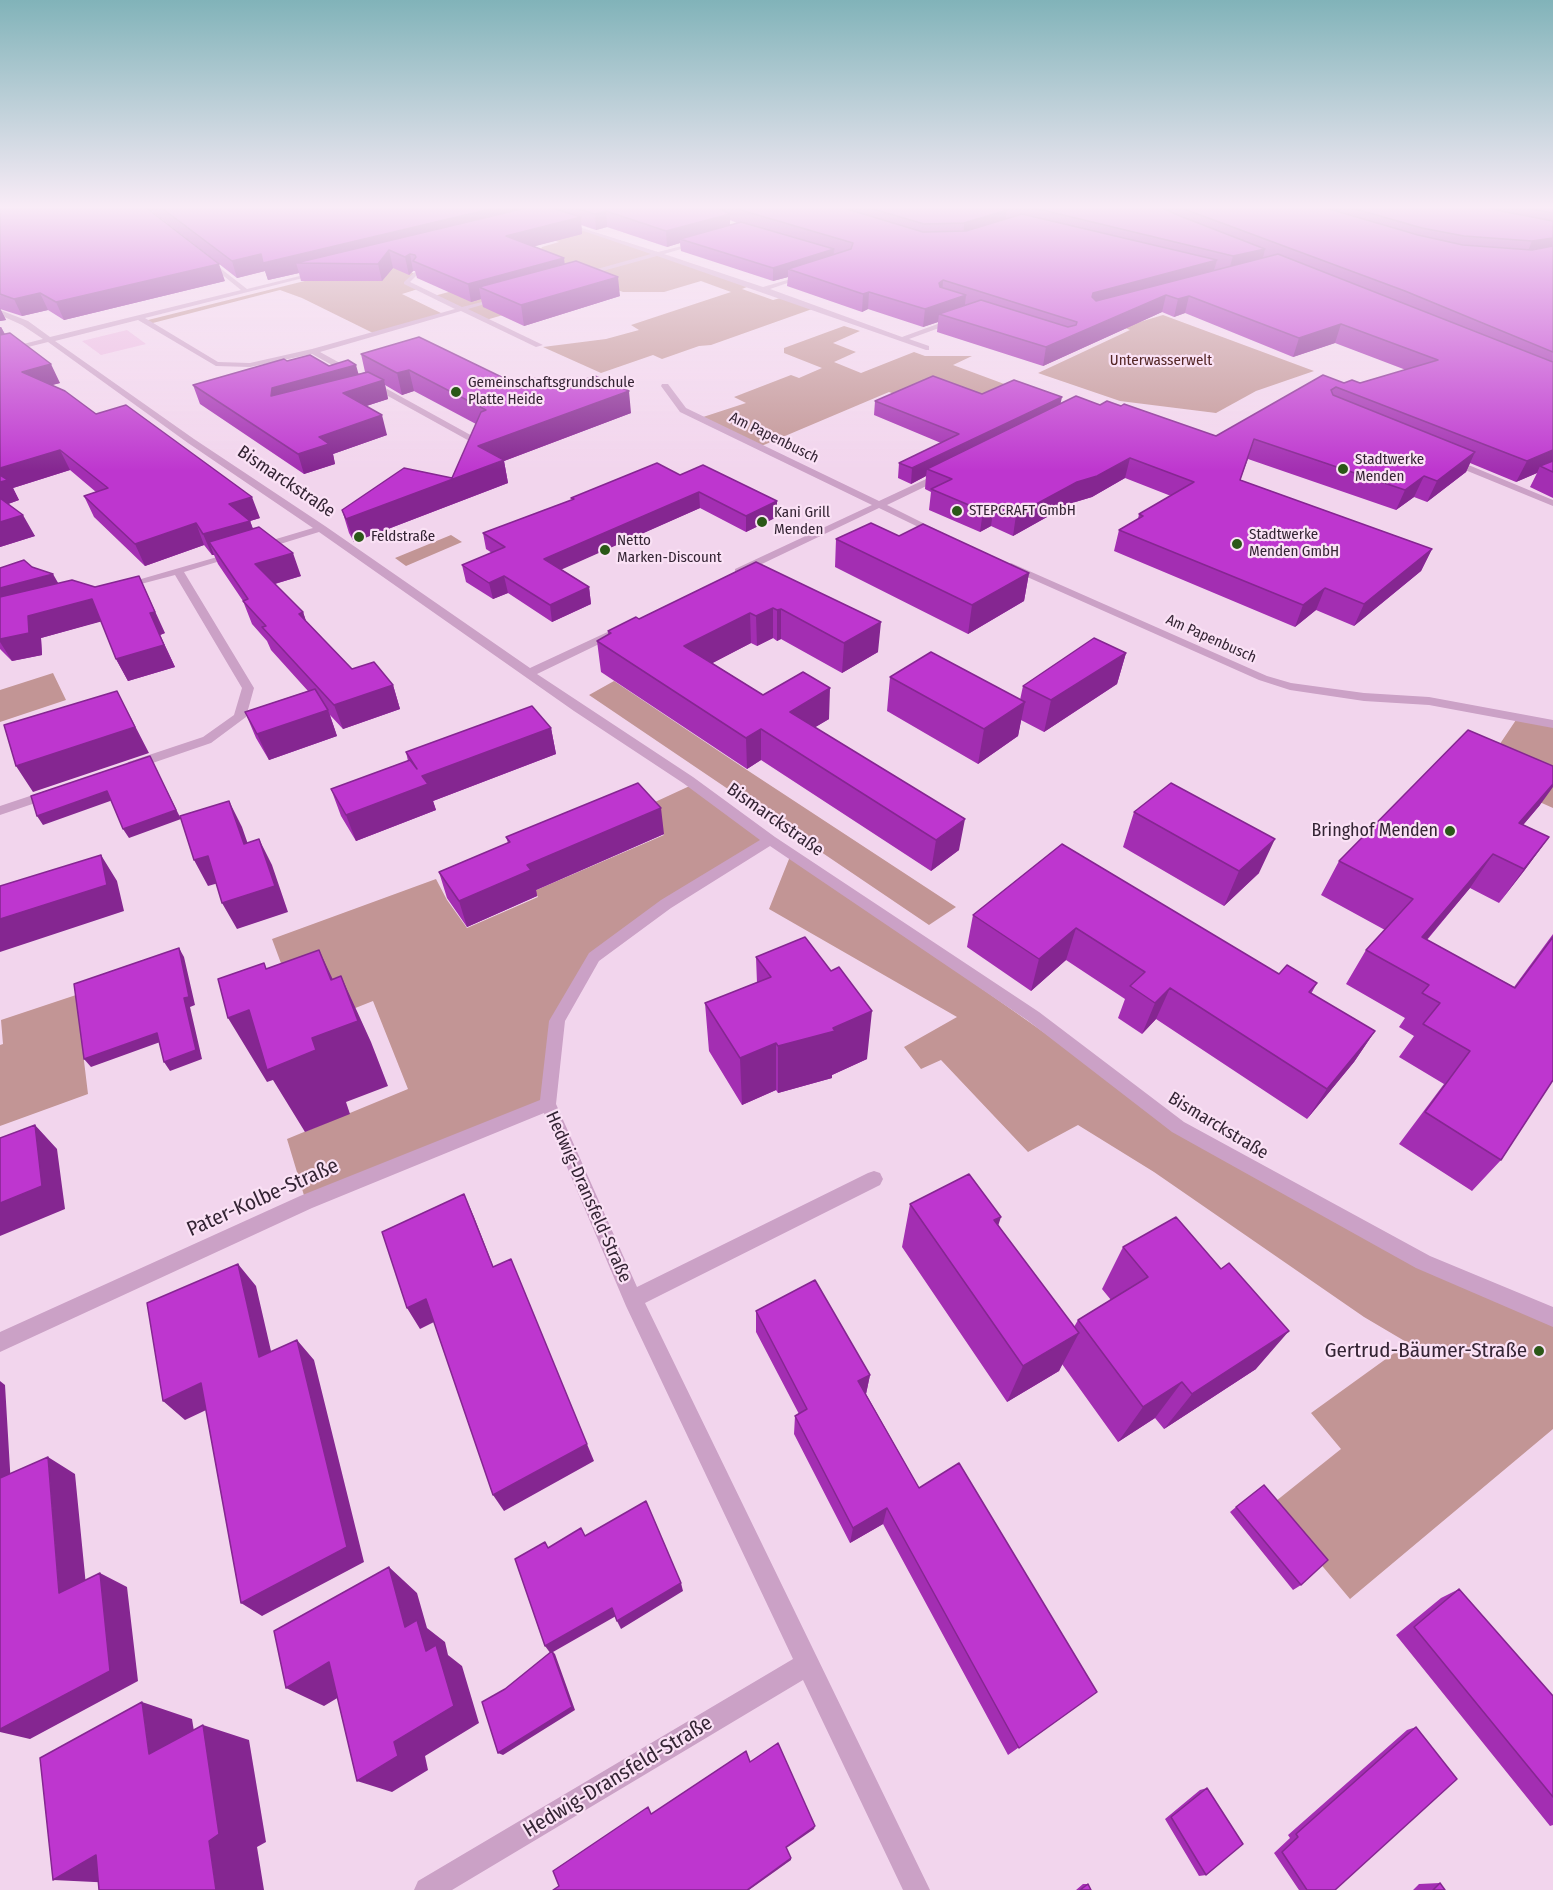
<!DOCTYPE html>
<meta charset="utf-8">
<style>
body{margin:0}
canvas{display:block;background:#f2d5ed}
</style>
<canvas width="1553" height="1890"></canvas>
<script>
const c = document.querySelector('canvas').getContext('2d');
c.lineJoin = 'round';
function fill(path, color) { c.fillStyle = color; c.fill(path, 'evenodd'); }
const shape = rows => new Path2D(rows.map(r => 'M' + r).join(''));
function strokePath(path, color, width, dash) { c.strokeStyle = color; c.lineWidth = width; c.lineCap = dash ? 'butt' : 'round'; c.setLineDash(dash || []); c.stroke(path); }
function drawText(font, color, halo, rows, align = 'center') {
  c.font = font + ' "Fira Sans Condensed",sans-serif'; c.lineWidth = 4.5; c.setLineDash([]); c.textBaseline = 'middle'; c.strokeStyle = halo; c.fillStyle = color; for (const [text, x, y, turn = 0] of rows) {
    c.save(); c.translate(x, y); c.rotate((+turn || 0) * Math.PI / 180); c.textAlign = isNaN(turn) ? turn : align; if (halo) c.strokeText(text, 0, 0); c.fillText(text, 0, 0); c.restore();
  }
}
fill(shape([
 [550,219,752,285,742,289,773,300,784,297,815,308,711,345,699,346,662,359,653,355,601,373,543,347,606,339,639,330,631,325,731,292,701,281,664,292,623,292,536,260,542,247,559,242,539,235],
 [385,261,415,274,407,283,418,289,402,294,443,314,373,333,302,298,280,290,149,324,144,321],
 [474,285,520,310,486,320,434,296],
 [1163,315,1314,371,1256,391,1216,413,1120,401,1038,373,1130,330,1123,327],
 [844,326,860,331,833,343,856,352,834,362,861,373,914,352,925,356,972,356,953,365,1007,385,983,401,910,400,889,392,759,447,700,418,746,403,734,397,791,375,799,378,822,368,784,353,784,348],
 [451,535,462,542,406,566,395,558],
 [53,673,66,700,0,722,0,690],
 [614,681,747,770,956,907,929,925,589,695],
 [1518,717,1553,724,1553,808,1479,775],
 [694,784,770,840,594,957,559,1017,548,1104,306,1202,287,1139,408,1089,373,1001,305,1028,272,939,436,879,447,900,467,928,538,897,534,891,664,835,642,808],
 [791,854,1178,1127,1423,1262,1553,1317,1553,1429,1350,1599,1271,1505,1341,1449,1311,1413,1408,1343,1364,1317,1154,1172,1078,1125,1028,1152,941,1060,921,1069,904,1047,957,1017,769,909],
 [76,995,88,1094,0,1126,0,1045,3,1044,1,1020]
]), '#c29595');
fill(shape([
 [127,330,146,344,101,355,82,341]
]), '#ecbbe2');
fill(shape([
 [560,221,658,252,702,241,702,243,664,254,763,287,808,274,808,276,770,289,902,337,954,318,961,320,909,339,929,346,929,350,926,350,657,256,581,277,579,274,651,254,560,223,560,221],
 [206,257,247,289,320,271,323,273,145,318,218,362,250,363,312,349,455,309,404,284,404,282,415,272,418,274,410,282,462,307,502,297,502,299,468,309,543,345,536,347,461,311,320,352,476,438,477,440,473,443,312,354,250,367,216,366,138,320,55,341,194,439,325,526,530,668,614,629,622,629,622,633,537,674,693,777,775,837,1039,1012,1184,1122,1430,1256,1553,1307,1553,1327,1416,1268,1172,1132,1027,1020,770,846,671,908,599,961,565,1021,556,1104,637,1287,868,1173,874,1171,880,1173,883,1179,880,1185,645,1303,930,1890,903,1890,803,1680,452,1890,414,1890,418,1881,793,1659,626,1306,544,1113,312,1208,0,1352,0,1332,300,1196,540,1100,549,1021,589,953,661,900,760,840,683,783,574,711,319,532,264,549,256,549,256,545,313,528,188,443,48,342,0,354,0,350,43,339,22,325,0,315,0,310,28,321,50,337,241,290,204,260,206,257],
 [662,384,668,384,686,408,879,501,939,473,945,473,945,477,887,505,945,534,937,536,879,508,743,573,735,573,735,569,872,505,680,412,661,386,662,384],
 [1448,459,1454,459,1553,500,1553,506,1448,463,1448,459],
 [231,553,240,555,184,572,254,688,246,717,211,743,138,768,128,768,127,765,128,762,203,737,234,715,242,688,175,575,122,589,117,586,231,553],
 [1011,563,1267,676,1291,683,1364,693,1429,697,1553,720,1553,728,1429,705,1364,701,1290,690,1259,680,1007,568,1006,566,1011,563],
 [51,789,56,790,58,793,56,796,0,815,0,806,51,789]
]), '#cba1c6');
fill(shape([
 [0,206,225,281,64,320,48,310,22,316,0,309,6,320,0,321],
 [145,206,1553,206,1553,498,1530,487,1537,473,1516,482,1470,463,1466,472,1427,502,1414,497,1396,510,1248,459,1240,480,1432,549,1421,571,1354,626,1316,610,1295,627,1114,551,1119,530,1138,519,1139,514,1171,496,1125,478,1092,497,1072,503,1013,536,991,526,980,532,929,510,931,492,925,489,926,476,911,484,898,478,899,463,941,443,874,415,875,401,982,394,1061,404,1100,405,1216,436,1344,383,1360,383,1406,370,1335,343,1293,357,1185,313,1174,317,1162,312,1043,366,937,332,938,322,923,327,868,309,862,312,787,286,788,277,773,281,681,251,680,243,667,247,607,227,596,230,581,225,582,234,534,246,620,296,524,326,483,307,481,299,471,302,417,278,415,271,413,271,409,275,393,268,382,281,301,281,299,273,268,280,265,271,237,278],
 [730,220,737,223,730,225],
 [1,327,5,334,60,383,51,385,260,518,250,521,253,529,301,576,275,584,303,612,306,621,352,669,393,685,400,709,343,729,330,715,337,736,269,760,256,738,245,712,308,691,271,650,267,641,252,624,243,601,218,564,214,555,212,555,204,545,145,566,94,517,84,496,96,492,70,470,13,488,19,500,8,504,35,536,0,547],
 [361,354,516,384,631,413,504,461,508,483,354,542,349,533,342,510,452,478,476,424,414,391,402,395,385,385,388,399,366,406,387,435,333,454,335,464,304,474,200,404,193,385,287,361,329,366,359,374,365,372],
 [680,475,777,501,777,517,746,532,700,508,561,569,589,587,591,604,552,622,508,593,493,599,466,582,462,565,492,553,486,549,483,533,572,500,571,498],
 [899,536,1029,573,1024,601,968,634,835,567,836,539],
 [756,562,878,652,842,673,781,639,777,641,773,638,757,646,751,643,712,663,763,695,829,719,815,727,959,850,931,871,761,760,747,769,601,672,597,641,608,635,608,631,639,619],
 [32,567,58,583,165,633,160,635,175,667,128,681,116,659,101,621,41,638,42,655,12,661,0,649,0,568],
 [1126,653,1117,684,1044,732,1021,720,1018,736,978,764,887,711,890,677,1020,700,1023,686],
 [551,728,556,754,433,801,436,810,356,841,341,816,331,789,408,761,406,752],
 [1540,805,1523,825,1549,837,1524,871,1499,903,1470,888,1427,940,1514,987,1553,934,1553,1080,1501,1160,1472,1191,1399,1144,1444,1084,1399,1057,1414,1036,1399,1027,1405,1018,1346,984,1366,950,1385,930,1321,895,1339,861],
 [1134,812,1259,873,1224,906,1123,847],
 [664,834,536,890,537,896,467,927,447,898,439,872,508,843,506,837],
 [1062,844,1279,974,1317,983,1311,994,1375,1031,1354,1062,1307,1119,1156,1019,1142,1034,1118,1018,1125,999,1066,960,1031,991,967,947,973,915],
 [756,957,867,1059,832,1075,832,1078,778,1093,776,1090,742,1105,709,1051,705,1003,757,983],
 [910,1204,998,1225,1074,1327,1078,1320,1111,1300,1102,1289,1123,1247,1256,1369,1164,1429,1155,1418,1118,1442,1062,1364,1059,1371,1007,1402,902,1247],
 [756,1311,870,1375,866,1394,919,1488,1097,1692,1008,1755,883,1524,850,1543,794,1434,795,1416,799,1414,756,1332],
 [1236,1507,1301,1585,1293,1590,1230,1512],
 [1459,1589,1553,1696,1553,1825,1550,1826,1396,1635,1441,1598],
 [1416,1727,1335,1890,1299,1890,1274,1853,1290,1838,1288,1835,1407,1730],
 [1207,1788,1206,1875,1199,1876,1165,1819,1200,1790],
 [1440,1883,1445,1890,1413,1890,1419,1884],
 [1083,1884,1088,1884,1091,1890,1076,1890]
]), '#a32eb2');
fill(shape([
 [503,206,528,206,529,216,296,263,299,273,268,280,265,271,237,278,232,261,261,254],
 [1007,210,1005,225,963,239,964,223],
 [606,211,607,227,596,230,595,214],
 [730,214,730,229,680,239,680,243,667,247,666,231],
 [581,217,582,234,509,253,506,236],
 [1553,238,1553,252,1525,258,1532,241],
 [834,249,833,262,788,269,788,277,773,281,773,268],
 [1265,249,1261,266,1228,273,1233,256],
 [389,250,393,268,382,281,378,264],
 [410,254,413,271,409,275,405,257],
 [564,258,566,275,479,287,481,299,471,302,468,284],
 [1217,260,1212,277,1088,314,1093,293],
 [219,264,225,281,64,320,56,302],
 [618,277,620,296,524,326,521,305],
 [943,280,942,297,939,283],
 [869,292,868,309,862,312,863,294],
 [40,293,48,310,22,316,14,299],
 [966,295,964,313,939,314,938,322,923,327,925,309],
 [1166,295,1162,312,1043,366,1046,347],
 [1189,296,1185,313,1174,317,1178,299],
 [0,308,6,320,0,321],
 [1341,324,1335,343,1293,357,1299,338],
 [0,327,1,327,10,345,0,348],
 [51,364,60,383,31,391,22,372],
 [356,365,361,383,271,396,272,388],
 [409,370,414,391,402,395,397,373],
 [384,380,388,399,348,412,343,393],
 [629,391,631,413,504,461,508,483,354,542,346,519,483,468,478,446],
 [1062,397,1059,411,927,469,926,476,911,484,912,468],
 [382,415,387,435,333,454,335,464,304,474,298,454,319,437],
 [60,450,70,470,13,488,19,500,0,507,0,468],
 [1553,450,1553,466,1540,466,1537,473,1516,482,1527,461],
 [1475,452,1466,472,1427,502,1437,481],
 [1130,458,1125,478,1092,497,1072,503,1013,536,1016,515,1077,482],
 [1424,476,1414,497,1396,510,1405,490],
 [699,492,700,508,547,576,544,559],
 [252,497,260,518,250,521,258,542,209,542,214,555,212,555,203,534,229,504],
 [777,501,777,517,746,532,746,516],
 [994,505,991,526,980,532,983,511],
 [23,515,35,536,0,547,0,522],
 [196,523,204,545,145,566,135,544],
 [1432,549,1421,571,1354,626,1364,604],
 [293,553,301,576,264,587,255,564],
 [1029,573,1024,601,968,634,972,605],
 [53,574,65,595,0,613,0,588],
 [139,576,165,633,160,635,175,667,128,681,116,659],
 [504,576,508,593,493,599,489,583],
 [589,587,591,604,552,622,550,605],
 [1325,588,1316,610,1295,627,1303,605],
 [92,599,103,621,41,638,42,655,12,661,0,642,0,639,28,616],
 [773,608,773,638,757,646,756,616],
 [781,609,781,639,777,641,777,610],
 [303,612,311,636,299,614],
 [750,613,751,643,686,677,684,646],
 [881,622,878,652,842,673,844,643],
 [1126,653,1117,684,1044,732,1051,700],
 [393,685,400,709,343,729,334,705],
 [830,688,829,719,789,743,790,712],
 [117,691,149,753,33,792,16,766],
 [1025,702,1018,736,978,764,984,729],
 [328,710,337,736,269,760,257,734],
 [551,728,556,754,433,801,436,810,356,841,346,815,422,776],
 [761,729,761,760,747,769,746,738],
 [154,765,181,819,129,838,123,829],
 [1553,784,1553,787,1540,805,1496,857,1519,823],
 [107,791,113,800,43,825,37,816],
 [229,801,242,827,257,870,244,844],
 [661,808,664,834,536,890,537,896,467,927,459,901,527,865],
 [965,819,959,850,931,871,936,840],
 [1549,837,1524,871,1499,903,1524,869],
 [259,839,272,865,288,912,237,929,222,903],
 [1275,839,1259,873,1224,906,1239,871],
 [1493,854,1470,888,1400,971,1422,937],
 [101,855,117,881,124,911,0,952,0,919],
 [208,856,222,882,208,886,194,860],
 [1076,928,1066,960,1031,991,1039,959],
 [179,948,184,957,195,1005,190,1007,202,1059,170,1071,164,1062,184,998],
 [319,950,350,1016,341,976,371,1042,388,1086,346,1102,350,1114,305,1132,273,1080,267,1082,228,1018,249,1010,312,1038,331,980],
 [1170,988,1156,1019,1142,1034,1155,1003],
 [872,1011,867,1059,832,1075,832,1078,778,1093,778,1046,833,1028],
 [1375,1031,1354,1062,1307,1119,1327,1089],
 [157,1033,163,1041,91,1067,84,1059],
 [776,1043,776,1090,742,1105,740,1058],
 [35,1125,57,1149,65,1209,0,1236,0,1203],
 [464,1194,474,1217,502,1289,493,1267],
 [1001,1217,987,1259,994,1220],
 [238,1264,256,1286,277,1377,259,1357],
 [426,1299,438,1320,420,1329,407,1308],
 [1289,1331,1256,1369,1164,1429,1192,1394],
 [1079,1333,1059,1371,1007,1402,1023,1366],
 [297,1340,314,1360,364,1562,262,1616,241,1603],
 [870,1375,866,1394,855,1400,858,1381],
 [0,1381,5,1385,12,1503,0,1496],
 [1182,1382,1155,1418,1118,1442,1143,1407],
 [201,1383,221,1403,185,1420,163,1401],
 [587,1444,594,1461,504,1511,493,1495],
 [48,1457,75,1474,88,1606,59,1593],
 [887,1508,883,1524,850,1543,853,1528],
 [389,1567,417,1593,427,1628,445,1642,448,1655,462,1666,479,1723,425,1756,428,1770,392,1792,357,1781,394,1742,426,1651,405,1627],
 [100,1573,127,1587,138,1681,30,1739,0,1732,0,1729],
 [681,1583,683,1591,621,1629,617,1621],
 [612,1608,616,1616,553,1652,555,1654,575,1710,503,1755,498,1753,551,1654,545,1646],
 [329,1662,364,1682,324,1706,286,1688],
 [142,1702,192,1719,200,1768,149,1754],
 [203,1725,249,1740,266,1842,257,1847,264,1890,216,1890,209,1841],
 [815,1826,814,1829,785,1849,786,1847],
 [96,1855,115,1883,53,1880],
 [791,1858,791,1860,749,1890,747,1890]
]), '#852691');
const building = shape([
 [0,206,144,206,219,264,56,302,40,293,14,299,0,294,0,206],
 [159,206,503,206,263,263,261,254,232,261,159,206],
 [534,206,546,206,581,217,506,236,564,258,468,284,413,261,416,257,415,255,410,254,405,257,389,250,378,264,296,263,534,206],
 [569,206,715,206,730,214,666,231,606,211,595,214,569,206],
 [733,206,837,206,923,232,966,231,1022,214,1217,260,1093,293,1092,297,1096,301,1278,254,1553,362,1553,450,1527,461,1336,387,1331,390,1333,395,1475,452,1437,481,1424,476,1405,490,1254,439,1240,480,1432,549,1364,604,1325,588,1303,605,1119,530,1143,516,1139,514,1194,482,1130,458,1097,476,1077,482,1016,515,994,505,983,511,931,489,952,479,927,469,1076,396,1100,405,1107,401,1121,406,1124,404,1216,436,1323,375,1344,383,1352,380,1360,383,1438,360,1341,324,1299,338,1189,296,1178,299,1166,295,1046,347,939,314,981,300,1068,327,1076,325,1077,322,943,280,939,283,940,287,966,295,925,309,869,292,863,294,788,269,851,249,853,243,744,211,733,206],
 [863,206,994,206,1007,210,964,223,924,224,863,206],
 [1026,206,1158,206,1180,216,1265,249,1233,256,1026,206],
 [1176,206,1319,206,1418,235,1463,245,1532,250,1553,246,1553,352,1405,291,1176,206],
 [1345,206,1484,206,1501,211,1553,221,1553,238,1532,241,1464,236,1422,228,1345,206],
 [1515,206,1553,206,1553,213,1515,206],
 [741,222,834,249,773,268,680,239,741,222],
 [576,261,618,277,521,305,479,287,576,261],
 [10,333,51,364,22,372,65,391,96,414,126,405,252,497,229,504,250,521,203,534,196,523,135,544,84,496,108,488,60,450,0,468,0,335,10,333],
 [419,337,516,384,529,377,565,386,595,376,629,391,478,446,504,460,346,519,342,510,404,468,452,478,481,412,486,410,409,370,397,373,361,354,419,337],
 [310,355,329,366,348,360,356,365,272,388,271,396,368,372,384,380,343,393,382,415,319,437,329,444,298,454,193,385,284,359,287,361,310,355],
 [933,376,982,394,1014,380,1062,397,912,468,899,463,959,434,875,401,933,376],
 [1553,461,1553,472,1540,466,1553,461],
 [657,463,680,475,703,465,777,501,746,516,699,492,544,559,589,587,550,605,504,576,489,583,462,565,505,547,483,533,574,499,571,498,657,463],
 [0,475,8,480,0,482,0,475],
 [0,498,23,515,0,522,0,498],
 [871,523,899,536,923,524,1029,573,972,605,836,539,871,523],
 [259,527,293,553,255,564,303,612,299,614,352,669,374,662,393,685,334,705,262,627,266,626,243,601,248,599,209,542,259,527],
 [24,560,32,567,53,574,0,588,0,568,24,560],
 [756,562,881,622,844,643,781,609,777,610,773,608,756,616,750,613,684,646,763,695,803,672,830,688,790,712,965,819,936,840,761,729,746,738,597,641,611,633,608,631,636,617,639,619,756,562],
 [139,576,155,612,150,613,164,645,116,659,92,599,28,616,29,633,0,639,0,597,72,580,95,587,139,576],
 [1094,638,1126,653,1051,700,1023,686,1094,638],
 [931,652,1025,702,984,729,890,677,931,652],
 [315,689,328,710,257,734,245,712,315,689],
 [117,691,135,727,16,766,4,725,117,691],
 [532,706,551,728,422,776,428,784,346,815,331,789,410,760,417,769,406,752,532,706],
 [1468,730,1553,766,1553,784,1519,823,1549,837,1524,869,1493,854,1422,937,1515,988,1553,937,1553,1080,1501,1160,1425,1112,1470,1051,1423,1024,1440,1003,1422,993,1429,985,1366,950,1413,899,1339,861,1468,730],
 [150,756,176,810,123,829,107,791,37,816,31,796,150,756],
 [638,783,661,808,527,865,531,870,459,901,439,872,510,842,506,837,638,783],
 [1171,783,1275,839,1239,871,1134,812,1171,783],
 [229,801,244,844,259,839,275,886,222,903,208,856,194,860,180,816,229,801],
 [1062,844,1279,974,1287,965,1317,983,1309,992,1375,1031,1327,1089,1170,988,1155,1003,1130,986,1145,972,1076,928,1039,959,973,915,1062,844],
 [101,855,107,885,0,919,0,886,101,855],
 [805,937,831,971,839,967,872,1011,833,1028,835,1031,778,1046,776,1043,740,1058,705,1003,771,977,756,957,805,937],
 [179,948,189,997,184,998,196,1050,164,1062,157,1033,84,1059,74,984,179,948],
 [319,950,331,980,341,976,358,1021,312,1038,316,1050,267,1070,249,1010,228,1018,218,979,264,963,266,969,319,950],
 [35,1125,42,1186,0,1203,0,1138,35,1125],
 [969,1174,1001,1217,994,1220,1079,1333,1023,1366,910,1204,969,1174],
 [464,1194,493,1267,511,1259,587,1444,493,1495,426,1299,407,1308,382,1232,464,1194],
 [1176,1217,1221,1269,1229,1263,1289,1331,1192,1394,1182,1382,1143,1407,1078,1320,1148,1277,1123,1247,1176,1217],
 [238,1264,259,1357,297,1340,347,1547,241,1603,201,1383,163,1401,147,1303,238,1264],
 [815,1280,870,1375,858,1381,919,1488,959,1463,1097,1692,1019,1748,887,1508,853,1528,795,1416,807,1409,756,1311,815,1280],
 [48,1457,59,1593,100,1573,110,1671,0,1729,0,1478,48,1457],
 [1264,1485,1328,1560,1301,1585,1236,1507,1264,1485],
 [646,1501,681,1583,617,1621,612,1608,545,1646,515,1559,545,1542,548,1548,581,1528,585,1536,646,1501],
 [389,1567,405,1627,417,1620,426,1651,436,1645,454,1706,394,1742,398,1756,357,1781,329,1662,286,1688,274,1631,389,1567],
 [1459,1589,1553,1696,1553,1797,1414,1627,1459,1589],
 [552,1651,572,1707,498,1753,482,1702,505,1689,552,1651],
 [142,1702,149,1754,203,1725,219,1834,209,1841,216,1890,99,1890,96,1855,53,1880,40,1758,142,1702],
 [1416,1727,1457,1779,1335,1890,1307,1890,1282,1852,1298,1837,1296,1834,1416,1727],
 [778,1743,815,1826,786,1847,791,1858,747,1890,553,1890,559,1886,553,1871,648,1807,651,1814,746,1751,750,1762,778,1743],
 [1207,1788,1243,1844,1206,1875,1171,1817,1207,1788],
 [1440,1883,1445,1890,1433,1890,1440,1883],
 [1088,1884,1091,1890,1080,1890,1088,1884]
]);
fill(building, '#be36cf');
strokePath(building, '#852691', 1.5);
const sky = c.createLinearGradient(0, 0, 0, 471);
sky.addColorStop(0, '#81b3b9');
sky.addColorStop(0.44, '#f9ecf7');
sky.addColorStop(1, '#f9ecf700');
c.fillStyle = sky;
c.fillRect(0, 0, 1553, 471);
for (const [x, y, r, color] of [
 [456,392,6,"#2a5817"],
 [1343,469,6,"#2a5817"],
 [957,511,6,"#2a5817"],
 [762,522,6,"#2a5817"],
 [359,537,6,"#2a5817"],
 [1237,544,6,"#2a5817"],
 [605,550,6,"#2a5817"],
 [1450,831,6,"#2a5817"],
 [1539,1351,6,"#2a5817"]
]) { const dot = new Path2D(); dot.arc(x, y, r, 0, 2 * Math.PI); c.fillStyle = color; c.fill(dot); strokePath(dot, '#fae1f5', 2); }
drawText('15px', '#542726', '#fae1f5', [
 ["Unterwasserwelt",1161,361]
]);
drawText('15px', '#342434', '#fae1f5', [
 ["Gemeinschaftsgrundschule",468,383],
 ["Platte Heide",468,400],
 ["Stadtwerke",1355,460],
 ["Menden",1355,477],
 ["STEPCRAFT GmbH",969,511],
 ["Kani Grill",774,513],
 ["Menden",774,530],
 ["Stadtwerke",1249,535],
 ["Menden GmbH",1249,552],
 ["Feldstraße",371,537],
 ["Netto",617,541],
 ["Marken-Discount",617,558]
], 'left');
drawText('15px', '#342434', '#fae1f5', [
 ["Am Papenbusch",774,438,26],
 ["Am Papenbusch",1211,639,24]
]);
drawText('18px', '#342434', '#fae1f5', [
 ["Bismarckstraße",286,482,34],
 ["Bismarckstraße",775,820,35],
 ["Bismarckstraße",1218,1126,31],
 ["Hedwig-Dransfeld-Straße",588,1197,66]
]);
drawText('18px', '#342434', '#fae1f5', [
 ["Bringhof Menden",1438,831]
], 'right');
drawText('21px', '#342434', '#fae1f5', [
 ["Pater-Kolbe-Straße",263,1198,-24],
 ["Hedwig-Dransfeld-Straße",618,1777,-31]
]);
drawText('21px', '#342434', '#fae1f5', [
 ["Gertrud-Bäumer-Straße",1527,1351]
], 'right');
</script>
